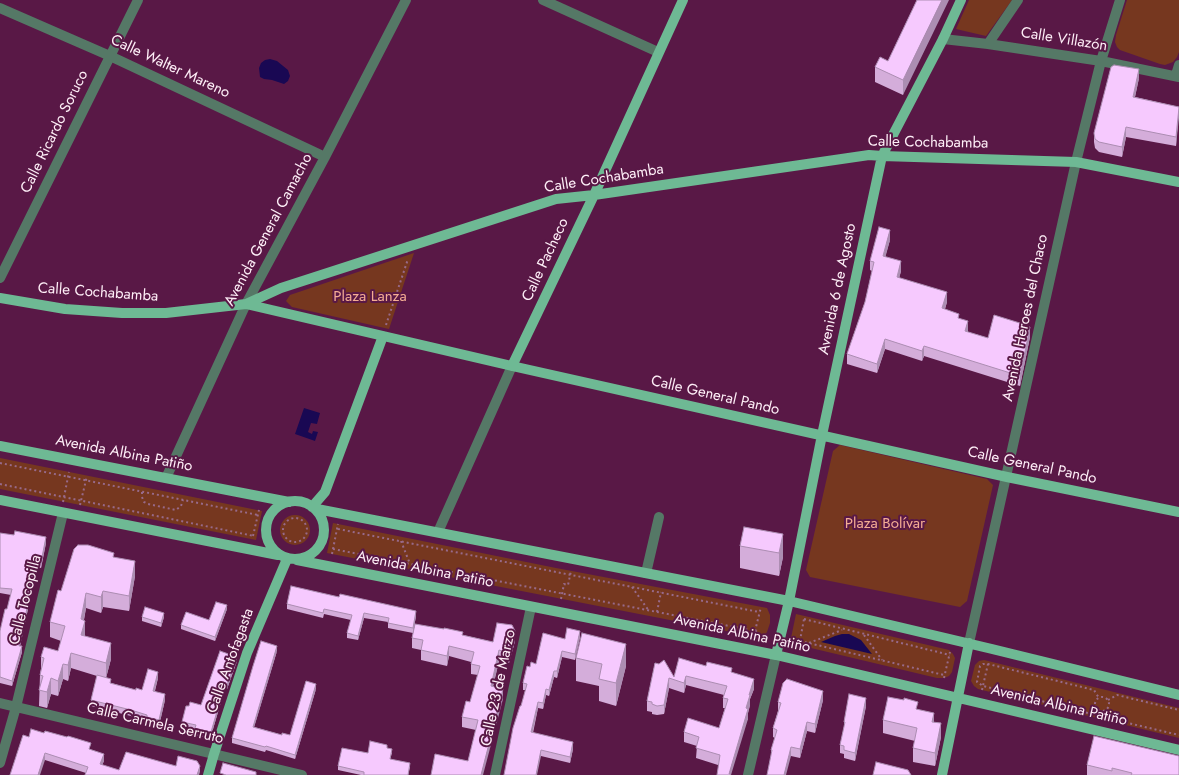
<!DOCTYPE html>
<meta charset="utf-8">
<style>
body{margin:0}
canvas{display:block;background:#591846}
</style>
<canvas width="1179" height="775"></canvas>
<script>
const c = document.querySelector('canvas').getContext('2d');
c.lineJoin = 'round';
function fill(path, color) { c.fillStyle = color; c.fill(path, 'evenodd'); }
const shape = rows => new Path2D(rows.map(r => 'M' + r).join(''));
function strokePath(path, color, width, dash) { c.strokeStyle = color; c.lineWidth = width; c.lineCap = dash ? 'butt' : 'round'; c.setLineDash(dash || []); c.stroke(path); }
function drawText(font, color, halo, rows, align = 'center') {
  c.font = font + ' Jost,sans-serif'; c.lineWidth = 4; c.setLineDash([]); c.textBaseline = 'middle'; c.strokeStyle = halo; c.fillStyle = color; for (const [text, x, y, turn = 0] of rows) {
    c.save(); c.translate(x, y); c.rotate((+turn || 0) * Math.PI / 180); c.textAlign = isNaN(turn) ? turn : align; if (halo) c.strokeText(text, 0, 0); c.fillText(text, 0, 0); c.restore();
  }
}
fill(shape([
 [969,0,1012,0,986,36,956,29],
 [1127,0,1179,0,1179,52,1177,57,1173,62,1165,65,1160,64,1120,50,1117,47,1115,42,1116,35],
 [414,253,389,329,292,307,286,301,290,295],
 [840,445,987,479,993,485,967,601,960,607,810,577,806,570,833,451],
 [0,458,262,511,256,540,0,489],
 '280 530a15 15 0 1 1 30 0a15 15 0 1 1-30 0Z',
 [333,523,556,568,767,608,770,615,770,623,767,632,762,638,327,553],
 [796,614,949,650,953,654,955,658,952,672,949,676,944,678,937,678,790,643],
 [984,660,1179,708,1179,738,978,689,974,686,971,681,975,665,979,661]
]), '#76371f');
fill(shape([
 [270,59,277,61,288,70,290,76,288,81,284,84,272,80,264,79,260,77,259,68,261,63,265,60],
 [304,408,320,413,317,424,311,423,308,432,312,434,313,431,318,432,315,441,295,434],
 [842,634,849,634,861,640,872,654,821,642,835,636]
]), '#190853');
strokePath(shape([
 [386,325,408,259],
 [0,463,258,515],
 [0,484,254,536],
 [142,492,142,497,144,502,148,504,176,510,181,506,183,500],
 [63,502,69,472],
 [80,505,87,476],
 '283 530a12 12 0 1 1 24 0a12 12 0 1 1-24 0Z',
 [338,529,759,612],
 [253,536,259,510],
 [401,541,410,564],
 [333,549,755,631,759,632,758,638],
 [332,554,338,524],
 [632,587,649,611],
 [561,599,564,584,568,585,571,571],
 [657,612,661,592],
 [804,619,950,655],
 [755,631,761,607],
 [864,635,882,660],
 [800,641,944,675],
 [809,643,842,630],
 [799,646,804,619],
 [944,678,950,652],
 [982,690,988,664],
 '1095 704a7 7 0 1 1 14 0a7 7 0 1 1-14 0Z',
 [1108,700,1117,695,1179,710],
 [1097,709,1088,713,983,686,977,682,980,666,983,664,988,664,1094,690,1099,698],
 [1106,710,1111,719,1179,735]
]), '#986a8a', 2, [2, 3]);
strokePath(shape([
 [543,0,658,52],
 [0,8,110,56,325,157],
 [943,39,988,44,1101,61,1179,77],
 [988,44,1018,0],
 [1176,75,1179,65],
 [0,278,138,0],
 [166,478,246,304,325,157,406,0],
 [438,532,512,366],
 [646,573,659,517],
 [969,643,1076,162,1101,61,1120,0],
 [0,703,302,775],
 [0,763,16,707,63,513],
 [495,775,531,607],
 [748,775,776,655]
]), '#557866', 10);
strokePath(shape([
 [0,298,65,309,122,313,166,313,246,304,281,288,556,199,594,195,869,155,882,156,1076,162,1179,182],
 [246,304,512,366,1007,477,1179,512],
 [512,366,594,195,683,0],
 [0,446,289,502],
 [0,500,278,555],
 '266 530a29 29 0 1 1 58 0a29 29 0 1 1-58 0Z',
 [312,507,325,492,383,336],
 [317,509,789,601,992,649,1179,695],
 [297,560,776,655,1179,750],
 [776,655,789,601,822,435,882,156,943,39,961,0],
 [208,775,214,754,247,653,287,559],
 [942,775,969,643]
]), '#6eb994', 10);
fill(shape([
 [917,0,903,95,875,82,875,67,888,61],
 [1139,78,1135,97,1179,107,1176,146,1126,137,1122,157,1099,152,1095,148,1094,142,1094,133],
 [890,240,885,257,901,271,899,278,947,302,945,309,959,318,968,331,968,332,988,338,1023,325,1030,337,1020,386,924,356,922,361,885,349,877,373,847,364,847,354,865,302,872,271,870,270,870,261],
 [0,533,46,543,41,568,37,567,20,646,22,652,12,686,0,683,0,631,7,609,11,595,0,593],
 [783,534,783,557,779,576,740,568,740,546],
 [114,557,135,576,129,611,103,607,101,613,86,608,84,620,85,636,111,659,106,678,111,683,136,690,142,690,158,678,155,691,165,700,159,726,147,723,147,721,131,716,91,706,91,700,97,676,71,668,68,681,63,679,58,696,51,694,47,708,39,706,40,675,41,669,41,657,58,651,61,641,50,637,50,622,61,591],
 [287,604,416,616,413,633,388,628,388,622,364,618,358,640,347,638,347,633,351,620,324,614,323,618,287,609],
 [227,609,215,641,181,629,181,625,209,620],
 [142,617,164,617,161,627,142,621],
 [463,635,493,642,515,641,509,663,499,661,493,686,503,699,468,761,476,730,462,727,462,717,470,702,478,675,471,674,471,662,449,656,447,666,421,660,421,650,412,648,412,638],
 [580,637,575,660,562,657,557,678,554,677,549,696,546,695,543,709,538,708,533,733,573,749,570,763,541,756,521,706,526,690,523,690,523,683,530,667,536,664,565,639],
 [277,651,254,727,282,735,290,735,316,689,295,759,266,750,265,752,232,743,232,738],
 [576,658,626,666,616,706,599,701,599,686,576,681],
 [237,661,227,689,225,688,211,736,207,738,194,735,195,729,182,726,182,722,189,706,201,705],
 [655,663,674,677,732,672,754,689,750,699,750,705,748,713,748,719,718,765,696,758,697,746,684,742,684,732,719,728,725,708,723,708,723,698,724,695,686,685,684,693,669,688,664,714,657,715,652,714,652,712,647,711,647,701],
 [823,700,815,733,807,731,800,758,791,756,771,756,771,750,775,738,773,737,773,728,778,711,778,702],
 [866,706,855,761,844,758,844,754,840,753,840,745,844,728,844,722],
 [918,710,934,722,941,737,935,766,913,762,913,748,915,741,883,733,883,720],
 [29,737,91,750,104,761,102,765,119,770,176,766,200,772,86,773,45,760],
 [387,748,392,753,390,759,410,767,408,775,361,775,338,770,338,766,368,753],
 [1087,765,1179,775,1087,775]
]), '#d4adda');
fill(shape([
 [942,0,949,0,903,95,903,80],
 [1139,69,1139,78,1133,106,1133,97],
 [1179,108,1179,117,1176,146,1176,137],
 [1126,127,1126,137,1122,157,1122,147],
 [890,230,890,240,883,266,883,256],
 [901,261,901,271,897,287,897,277],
 [947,292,947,302,942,318,942,308],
 [968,321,968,331,965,341,965,331],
 [1030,327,1030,337,1020,386,1020,376],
 [885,339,885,349,877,373,877,364],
 [924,346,924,356,922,361,922,351],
 [783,534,783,557,779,576,779,553],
 [46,537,46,543,41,568,41,562],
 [37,561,37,567,19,651,19,646],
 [135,561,135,576,129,611,129,596],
 [103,591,103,607,101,613,101,597],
 [86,593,86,608,81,635,81,619],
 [227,605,227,609,215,641,215,637],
 [416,611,416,616,413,633,413,628],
 [164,613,164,617,161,627,161,623],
 [364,613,364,618,358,640,358,636],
 [85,621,85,636,81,635],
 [515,631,515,641,509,663,509,653],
 [580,631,580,637,575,660,575,654],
 [111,643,111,659,106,678,106,663],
 [626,644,626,666,616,706,616,683],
 [22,646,22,652,12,686,12,681],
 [277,646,277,651,253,731,253,727],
 [449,646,449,656,447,666,447,656],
 [499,650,499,661,491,696,491,686],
 [562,651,562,657,557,678,557,671],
 [71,653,71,668,68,681,68,665],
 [237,657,237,661,227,689,227,685],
 [63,664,63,679,58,696,58,681],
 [554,671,554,677,549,696,549,690],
 [158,672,158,678,153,697,153,691],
 [686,676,686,685,684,693,684,683],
 [51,678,51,694,47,708,47,692],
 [669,678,669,688,664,714,664,705],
 [754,679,754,689,750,699,750,705,748,713,748,719,731,775,729,775,749,695],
 [225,684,225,688,211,736,207,738,207,734],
 [316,684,316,689,295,759,295,755],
 [503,689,503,699,483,775,481,775],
 [546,689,546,695,543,709,543,703],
 [823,691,823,700,815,733,815,724],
 [165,694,165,700,159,726,159,720],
 [866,698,866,706,855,761,855,753],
 [538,702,538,708,531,739,531,732],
 [934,713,934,726,932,722],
 [807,722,807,731,800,758,800,749],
 [941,723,941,737,935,766,935,753],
 [573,742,573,749,570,763,570,757],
 [791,747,791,756,786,775,784,775],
 [541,750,541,756,537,775,536,775],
 [45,753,45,760,40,775,38,775],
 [104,754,104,761,100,770,100,764],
 [200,766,200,772,199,775,197,775]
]), '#ac8db2');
const building = shape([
 [917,0,942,0,903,80,875,67,880,57,888,61,917,0],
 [1114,65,1139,69,1133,97,1179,107,1176,137,1126,127,1122,147,1099,142,1095,139,1094,133,1111,67,1114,65],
 [879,227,890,230,883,256,901,261,897,277,947,292,942,308,959,314,958,318,968,321,965,331,988,338,994,315,1023,324,1023,325,1030,327,1020,376,924,346,922,351,885,339,877,364,847,354,865,302,874,262,870,261,879,227],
 [744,527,783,534,779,553,740,546,744,527],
 [15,531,46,537,41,562,37,561,19,646,22,646,12,681,0,677,0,631,5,609,7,609,12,589,0,588,0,533,14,535,15,531],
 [78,545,88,545,114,553,113,557,135,561,129,596,103,591,101,597,86,593,81,619,85,621,81,635,111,643,106,663,71,653,68,665,63,664,58,681,51,678,47,692,39,690,43,676,40,675,44,658,41,657,44,647,58,651,65,626,50,622,58,590,61,591,74,549,78,545],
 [291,586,339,597,340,594,416,611,413,628,388,623,389,618,364,613,358,636,347,633,352,615,324,609,323,613,287,604,291,586],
 [216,602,227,605,215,637,181,625,186,612,209,620,216,602],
 [145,607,164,613,161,623,142,617,145,607],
 [497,623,512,625,515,631,509,653,499,650,491,686,503,689,481,775,431,775,435,754,468,761,478,720,462,717,466,701,470,702,480,666,471,664,474,652,449,646,447,656,421,650,423,640,412,638,415,624,444,629,444,628,463,632,462,635,493,642,497,623],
 [567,628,580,631,575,654,562,651,557,671,554,671,549,690,546,689,543,703,538,702,531,732,573,742,570,757,541,750,536,775,504,775,513,728,520,706,521,706,527,684,523,683,527,666,530,667,531,662,536,664,543,633,565,639,567,628],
 [582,633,626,644,616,683,599,679,602,664,576,658,582,633],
 [261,641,277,646,253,727,282,735,282,733,290,735,306,681,316,684,295,755,266,746,265,747,232,738,253,666,261,641],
 [220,651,237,657,227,685,225,684,211,732,207,734,194,731,196,725,182,722,186,706,189,706,190,702,201,705,220,651],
 [679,658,706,666,707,662,732,668,731,672,754,679,749,695,750,695,746,708,748,709,729,774,731,774,730,775,717,775,720,755,696,748,699,737,684,732,688,718,719,728,728,699,723,698,727,686,686,676,684,683,669,678,664,705,657,706,652,704,652,702,647,701,655,663,659,664,664,660,674,677,679,658],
 [148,669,158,672,153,691,165,694,159,720,147,717,147,715,131,710,91,700,97,675,111,679,110,683,136,690,136,688,142,690,148,669],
 [787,679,823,691,815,724,807,722,800,749,791,747,784,775,767,775,772,750,771,750,777,730,773,728,781,703,778,702,783,683,787,679],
 [849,694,866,698,855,753,844,750,844,746,840,745,845,722,844,722,849,694],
 [888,697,904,700,904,698,918,702,916,709,934,713,932,722,941,723,935,753,913,748,917,728,883,720,888,697],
 [31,729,44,733,45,731,67,737,68,736,91,743,89,749,104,754,100,764,119,770,126,752,176,766,178,756,197,761,200,766,197,775,85,775,88,767,45,753,38,775,10,775,23,735,29,737,31,729],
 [1094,736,1179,756,1179,775,1131,775,1132,773,1112,768,1112,771,1087,765,1094,736],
 [370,741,387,745,387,748,392,749,390,759,410,763,408,775,364,775,364,772,338,766,342,748,368,753,370,741],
 [876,762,908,770,911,775,873,775,876,762],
 [223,763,256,772,256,775,226,775,220,773,223,763]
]);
fill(building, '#f6c9fe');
strokePath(building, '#ac8db2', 1);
drawText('15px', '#feeef7', '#591846', [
 ["Calle Villazón",1064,40,9],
 ["Calle Walter Mareno",170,67,25],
 ["Calle Ricardo Soruco",55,132,-64],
 ["Calle Cochabamba",928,143,1],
 ["Calle Cochabamba",604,179,-9],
 ["Avenida General Camacho",269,230,-62],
 ["Calle Pacheco",546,260,-65],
 ["Avenida 6 de Agosto",838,289,-78],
 ["Calle Cochabamba",98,293,4],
 ["Avenida Heroes del Chaco",1026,318,-78],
 ["Calle General Pando",715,396,13],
 ["Avenida Albina Patiño",124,454,11],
 ["Calle General Pando",1032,466,12],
 ["Avenida Albina Patiño",425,570,11],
 ["Calle Tocopilla",26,600,-76],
 ["Avenida Albina Patiño",742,634,12],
 ["Calle Antofagasta",231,661,-70],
 ["Calle 23 de Marzo",499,688,-78],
 ["Avenida Albina Patiño",1059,706,13],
 ["Calle Carmela Serruto",155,724,13]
]);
drawText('15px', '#f4ad93', '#591846', [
 ["Plaza Lanza",370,297],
 ["Plaza Bolívar",885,524]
]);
</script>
